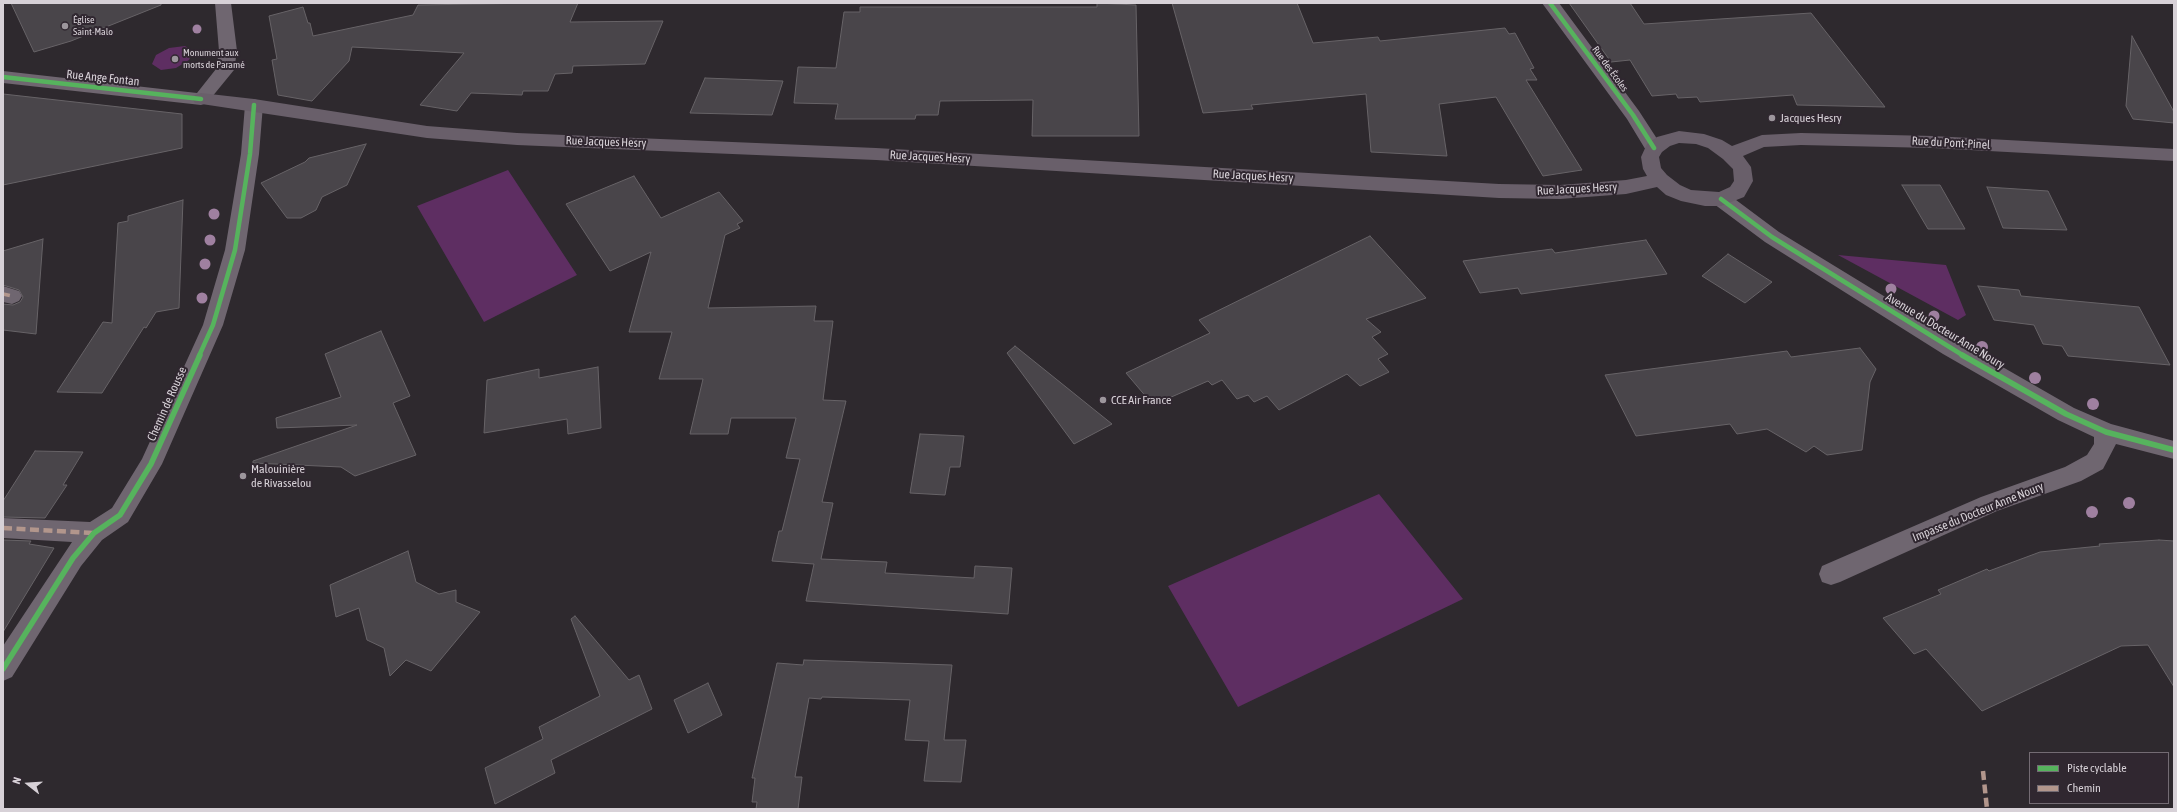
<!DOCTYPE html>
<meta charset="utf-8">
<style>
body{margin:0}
#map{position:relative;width:2177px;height:812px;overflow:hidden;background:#2e292e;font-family:"Asap Condensed",sans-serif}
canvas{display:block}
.frame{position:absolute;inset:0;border:4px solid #d7d1d7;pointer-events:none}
.legend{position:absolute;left:2029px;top:752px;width:140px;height:52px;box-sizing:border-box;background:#302730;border:1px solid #736b73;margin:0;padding:5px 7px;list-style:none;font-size:12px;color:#d7d1d7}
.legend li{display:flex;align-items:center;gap:8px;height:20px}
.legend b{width:20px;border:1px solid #736b73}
.north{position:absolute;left:8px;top:764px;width:40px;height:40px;-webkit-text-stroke:3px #302730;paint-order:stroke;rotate:287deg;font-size:11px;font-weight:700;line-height:16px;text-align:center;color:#d7d1d7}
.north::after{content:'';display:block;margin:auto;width:14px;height:18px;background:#d7d1d7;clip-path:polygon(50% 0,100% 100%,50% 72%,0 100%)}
</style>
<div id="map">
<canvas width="2177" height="812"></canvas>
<div class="frame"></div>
<ul class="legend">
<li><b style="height:5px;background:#56b35d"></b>Piste cyclable</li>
<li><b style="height:5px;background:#b2968c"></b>Chemin</li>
</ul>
<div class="north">N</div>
</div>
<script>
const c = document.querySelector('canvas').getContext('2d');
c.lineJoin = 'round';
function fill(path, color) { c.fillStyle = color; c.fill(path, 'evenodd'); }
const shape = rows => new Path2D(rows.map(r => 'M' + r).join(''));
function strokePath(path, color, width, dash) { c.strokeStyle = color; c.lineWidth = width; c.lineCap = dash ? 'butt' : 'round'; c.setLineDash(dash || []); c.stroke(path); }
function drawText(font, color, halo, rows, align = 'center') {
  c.font = font + ' "Asap Condensed",sans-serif'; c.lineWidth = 4; c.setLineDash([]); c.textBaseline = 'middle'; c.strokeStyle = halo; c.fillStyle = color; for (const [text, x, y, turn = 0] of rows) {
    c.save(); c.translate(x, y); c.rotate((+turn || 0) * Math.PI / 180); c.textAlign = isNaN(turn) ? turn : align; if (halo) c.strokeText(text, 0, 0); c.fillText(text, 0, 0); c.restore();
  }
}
fill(shape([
 [185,46,193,51,189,60,176,68,161,70,152,64,156,55,169,48],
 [508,170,577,275,484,322,417,206],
 [1838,255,1946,265,1966,315,1958,320],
 [1379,494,1463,599,1238,707,1168,586]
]), '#5e2e62');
const building = shape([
 [11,3,161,3,161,5,71,41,34,52,11,3],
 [538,3,578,3,570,22,663,21,645,64,573,66,572,73,555,74,548,91,523,91,522,95,471,93,457,111,420,105,464,53,352,47,349,61,312,101,278,95,272,60,277,59,269,16,303,7,308,23,310,23,313,36,413,15,418,5,538,3],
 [1097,3,1136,5,1139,136,1032,136,1033,100,940,101,938,115,916,115,915,119,835,119,838,104,794,103,798,67,836,68,844,12,860,12,860,7,1097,7,1097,3],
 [1172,3,1297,3,1313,43,1378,37,1380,41,1505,28,1509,34,1515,33,1534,68,1530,69,1537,80,1526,80,1582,170,1543,176,1496,97,1439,104,1447,156,1371,152,1366,94,1251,105,1253,109,1203,113,1172,3],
 [1569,3,1630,3,1644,24,1811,13,1885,107,1797,105,1793,95,1700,102,1697,97,1678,98,1676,94,1652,96,1630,60,1611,62,1569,3],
 [2132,36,2174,112,2174,123,2133,119,2126,106,2132,36],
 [705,78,783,81,772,115,690,113,705,78],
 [3,94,182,114,182,148,3,185,3,94],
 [366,144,347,185,322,197,316,210,301,218,287,218,261,183,305,162,309,158,366,144],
 [634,176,661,218,719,192,743,221,737,224,740,228,725,235,708,308,816,306,814,321,833,321,823,400,846,401,822,502,833,503,821,559,887,562,885,573,974,578,975,566,1012,568,1008,614,806,601,814,564,772,561,779,531,782,531,800,459,786,458,796,418,731,418,728,434,690,434,703,379,659,379,672,332,629,332,651,252,610,271,566,204,634,176],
 [1902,185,1940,185,1965,229,1928,229,1902,185],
 [1987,187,2048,191,2067,230,2003,228,1987,187],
 [183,200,179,308,156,312,146,328,144,327,102,393,57,392,103,322,112,323,118,223,128,221,128,216,183,200],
 [1370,236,1426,298,1366,319,1381,332,1372,337,1388,354,1378,359,1389,372,1360,386,1347,374,1279,410,1267,396,1254,402,1248,395,1237,399,1222,380,1212,385,1208,381,1153,405,1126,373,1210,333,1199,320,1370,236],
 [43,239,36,334,3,330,3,304,13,305,20,302,23,297,19,290,3,285,3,251,43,239],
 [1646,240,1667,274,1521,294,1518,288,1480,293,1463,261,1552,249,1555,253,1646,240],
 [1728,254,1772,282,1745,303,1702,276,1728,254],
 [1978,286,2019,290,2021,296,2139,307,2170,365,2068,356,2062,346,2043,344,2034,325,1994,320,1978,286],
 [381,331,410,396,393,403,416,455,355,476,341,467,253,463,253,461,357,425,277,428,276,418,341,397,325,354,381,331],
 [1015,346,1112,424,1074,444,1007,353,1015,346],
 [1860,348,1876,369,1870,382,1862,450,1827,455,1814,446,1806,452,1767,429,1737,434,1730,424,1636,436,1605,375,1787,351,1791,357,1860,348],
 [598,367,601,428,568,434,567,419,484,433,487,380,539,369,539,378,598,367],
 [920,434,964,436,960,467,950,467,945,495,910,493,920,434],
 [35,451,83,452,63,485,67,485,45,518,3,517,3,501,35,451],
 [3,540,31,541,29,544,54,548,3,632,3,540],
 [2159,540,2174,541,2174,687,2148,645,2121,646,1982,711,1926,649,1914,654,1883,618,1941,594,1938,590,1987,569,1989,571,2040,552,2100,546,2099,544,2159,540],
 [408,551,416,582,439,594,456,590,456,602,480,612,431,671,406,660,390,676,384,648,367,640,359,608,336,617,330,585,408,551],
 [575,616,629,680,639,675,652,709,551,760,555,773,495,804,485,768,543,739,539,727,600,696,571,619,575,616],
 [804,660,952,665,944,740,966,740,961,782,924,781,929,741,905,740,910,700,822,697,821,699,809,698,795,777,802,777,798,809,756,809,757,802,752,802,755,778,752,778,777,663,803,665,804,660],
 [708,683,722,715,688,733,674,700,708,683]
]);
fill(building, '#49454a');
strokePath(building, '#676367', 1);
fill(shape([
 [215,3,231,3,237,51,234,70,207,103,201,105,3,83,3,71,197,93,216,69,219,51,215,3],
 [1542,3,1559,3,1639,111,1663,148,1661,152,1654,154,1647,152,1627,119,1542,3],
 [254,99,260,101,263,105,259,154,245,250,223,325,162,464,128,522,102,540,81,566,12,677,3,681,3,646,72,542,3,538,3,518,90,522,112,508,142,459,203,325,225,250,241,154,245,105,248,101,254,99],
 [1721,192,1728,194,1779,232,1959,342,2074,408,2111,424,2174,441,2174,459,2116,444,2103,469,2081,481,1997,511,1840,582,1831,585,1822,582,1819,574,1822,566,1981,497,2065,467,2087,455,2094,444,2094,437,2058,420,1943,354,1765,242,1714,204,1711,199,1714,194,1721,192],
 [3,286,19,291,22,296,19,301,12,304,3,302,3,286]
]), '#6f6670');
fill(shape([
 [201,93,254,99,427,126,517,133,876,148,1499,184,1560,185,1626,180,1647,176,1643,169,1641,157,1647,144,1657,137,1679,131,1704,134,1722,140,1732,146,1762,135,1801,133,1933,136,2174,149,2174,161,1933,148,1801,145,1764,147,1743,156,1751,167,1753,181,1744,197,1721,206,1705,206,1681,201,1666,195,1657,187,1626,194,1560,199,1499,198,876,160,517,145,427,138,195,103,192,99,195,95,201,93],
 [1679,143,1696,144,1708,148,1723,159,1733,169,1734,181,1730,187,1719,192,1691,190,1680,185,1667,175,1661,168,1659,157,1662,152,1670,146,1679,143]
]), '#695f6a');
strokePath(shape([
 [3,294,12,296]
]), '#b2968c', 3.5, [7, 3.5]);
strokePath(shape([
 [3,528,94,533],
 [1983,771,1987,809]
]), '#b2968c', 4.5, [9, 4.5]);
strokePath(shape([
 [1550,3,1633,115,1654,148],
 [3,77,201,99],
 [1721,199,1772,237,1964,356],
 [199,356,213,325,235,250,250,154,254,105]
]), '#56b35d', 4.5);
strokePath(shape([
 [1962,355,2066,414,2106,432,2174,450],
 [3,669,73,558,94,533,120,515,151,464,200,355]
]), '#56b35d', 5.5);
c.fillStyle = '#9f80a0';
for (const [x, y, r] of [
 [197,29,4.5],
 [214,214,5.5],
 [210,240,5.5],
 [205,264,5.5],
 [1891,289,5.5],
 [202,298,5.5],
 [1934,316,5.5],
 [1982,347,6],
 [2035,378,6],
 [2093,404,6],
 [2129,503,6],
 [2092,512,6]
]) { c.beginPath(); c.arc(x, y, r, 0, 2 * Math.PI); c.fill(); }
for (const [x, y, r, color] of [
 [65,26,4,"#9c969c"],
 [175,59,4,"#9c969c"],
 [1772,118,4,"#9c969c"],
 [1103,400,4,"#9c969c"],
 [243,476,4,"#9c969c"]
]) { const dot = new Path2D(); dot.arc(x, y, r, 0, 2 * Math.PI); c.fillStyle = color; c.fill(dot); strokePath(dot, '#302730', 1.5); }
drawText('10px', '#d7d1d7', '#302730', [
 ["Église",73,20],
 ["Saint-Malo",73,32],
 ["Monument aux",183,53],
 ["morts de Paramé",183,65]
], 'left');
drawText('10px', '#d7d1d7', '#302730', [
 ["Rue des Écoles",1610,69,54]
]);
drawText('12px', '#d7d1d7', '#302730', [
 ["Rue Ange Fontan",103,78,6],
 ["Rue Jacques Hesry",606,142,2],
 ["Rue du Pont-Pinel",1951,143,3],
 ["Rue Jacques Hesry",930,157,3],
 ["Rue Jacques Hesry",1253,176,3],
 ["Rue Jacques Hesry",1577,189,-3],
 ["Avenue du Docteur Anne Noury",1945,331,31],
 ["Chemin de Rousse",167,404,-66],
 ["Impasse du Docteur Anne Noury",1978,512,-22]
]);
drawText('12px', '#d7d1d7', '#302730', [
 ["Jacques Hesry",1780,118],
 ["CCE Air France",1111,400],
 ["Malouinière",251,469],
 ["de Rivasselou",251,483]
], 'left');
</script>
